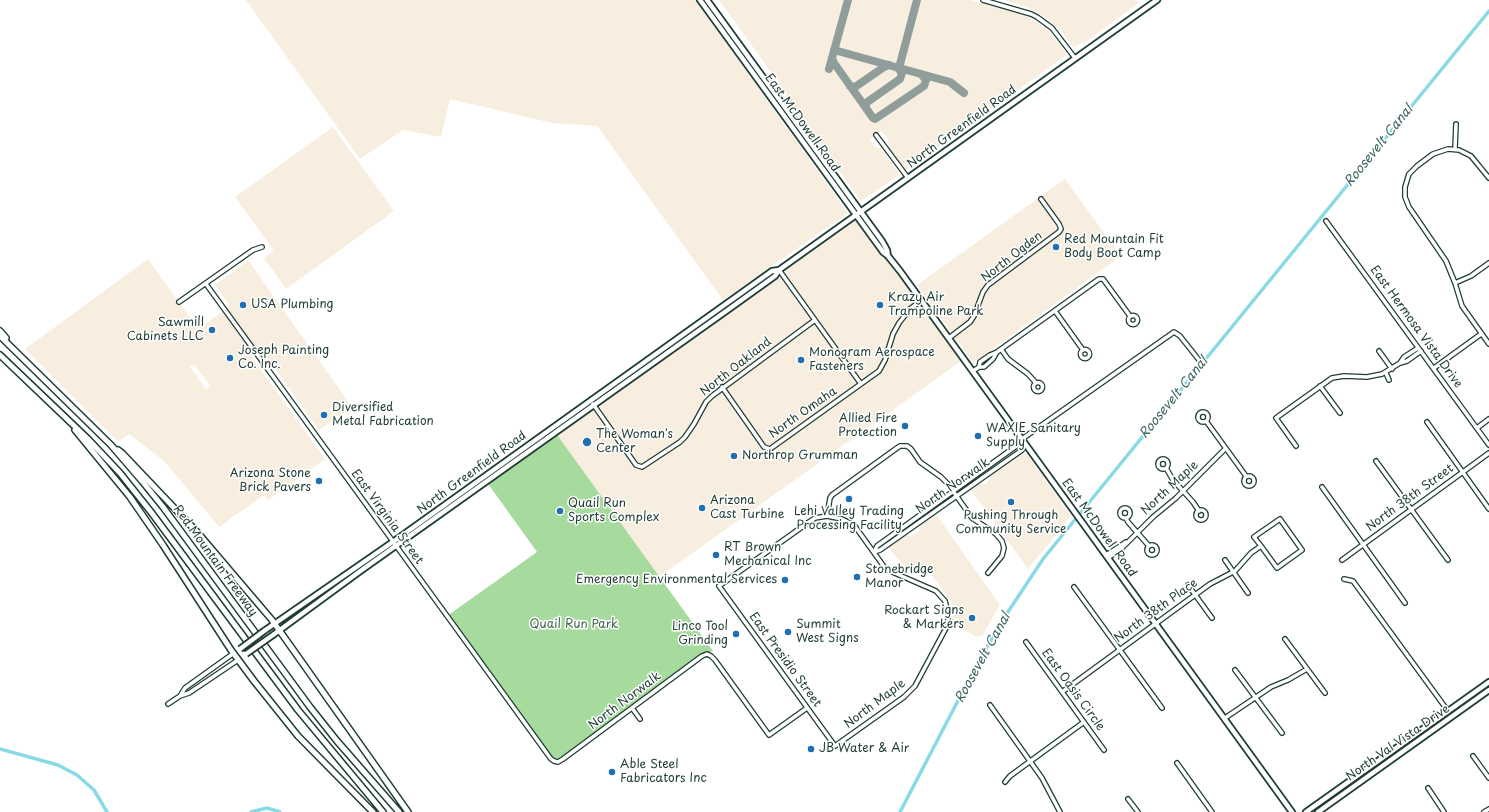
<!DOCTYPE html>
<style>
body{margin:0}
canvas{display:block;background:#fff}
</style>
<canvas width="1489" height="812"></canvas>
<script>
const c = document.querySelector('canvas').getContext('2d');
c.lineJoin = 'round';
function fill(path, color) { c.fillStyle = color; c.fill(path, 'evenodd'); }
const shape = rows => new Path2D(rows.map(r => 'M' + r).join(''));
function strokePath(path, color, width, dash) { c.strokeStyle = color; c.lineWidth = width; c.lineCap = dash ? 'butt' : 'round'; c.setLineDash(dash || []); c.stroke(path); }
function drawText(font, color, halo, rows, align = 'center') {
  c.font = font + ' "Playpen Sans",sans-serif'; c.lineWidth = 3; c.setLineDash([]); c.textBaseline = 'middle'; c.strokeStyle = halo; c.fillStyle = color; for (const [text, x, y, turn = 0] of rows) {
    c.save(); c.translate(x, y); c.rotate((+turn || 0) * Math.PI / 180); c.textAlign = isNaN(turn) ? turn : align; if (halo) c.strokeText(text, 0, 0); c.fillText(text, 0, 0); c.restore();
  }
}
fill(shape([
 [246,0,695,0,848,213,723,300,597,126,552,123,450,99,441,137,403,130,360,159],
 [719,0,969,0,1018,13,1034,20,1050,32,1066,53,1063,56,1064,57,906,170,887,145,888,139,881,131,870,139,877,148,881,149,899,173,899,175,861,201,785,96,787,94],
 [1004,0,1134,0,1140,2,1083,44,1082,42,1074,48,1062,32,1046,17,1027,7],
 [333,127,394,211,286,289,264,258,272,252,273,249,235,197],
 [1065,179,1121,256,973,363,917,285],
 [856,215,964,359,659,577,555,432],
 [148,259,198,329,230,306,215,285,248,260,352,407,319,430,261,349,251,356,325,459,268,500,264,495,219,527,164,461,129,434,118,442,25,349],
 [194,364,210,386,206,389,190,367],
 [1022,452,1026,453,1071,516,1028,569,970,489,975,485,986,484,989,480,990,475],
 [936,514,1000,605,982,636,975,636,952,623,951,607,952,605,950,600,924,565,914,572,903,565,888,547,905,535,912,536,918,532,920,525]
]), '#f7eee0');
fill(shape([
 [555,432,713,651,702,656,563,759,554,761,447,616,537,552,486,481]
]), '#a6db9d');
strokePath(shape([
 [0,749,58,765,77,775,94,790,107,812],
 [251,812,267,808,280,812],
 [900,812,975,668,1000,624,1043,559,1489,11]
]), '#8adae5', 3.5);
strokePath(shape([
 [834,50,950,82,964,93],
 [832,58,834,63,873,118,875,119,924,86,926,80,921,74],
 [899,68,917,0],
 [829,69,848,0],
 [850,86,855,87,884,67,889,65],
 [866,108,866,103,900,79,902,73,897,67]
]), '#8f9e9a', 8);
const minor = shape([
 [983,0,1031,14,1037,17,1052,28,1075,58],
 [876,135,908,178],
 [1455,149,1456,124],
 [1489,178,1471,156,1459,150,1448,149,1433,154,1417,166,1409,174,1405,187,1405,197,1409,207,1446,261,1455,283,1462,306,1489,344],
 [1326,221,1489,445],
 [779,270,861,384],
 [1455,283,1471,276,1489,263],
 [206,284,551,759,554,761,558,762,563,759,702,656,707,654,711,656,715,660,769,735,807,708],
 [179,302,253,250,262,247],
 [1055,311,1083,350],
 '1128.5 320a4.5 4.5 0 1 1 9 0a4.5 4.5 0 1 1-9 0Z',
 [949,338,970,322,974,316,983,292,988,285,1059,232,1061,229,1059,224,1041,199],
 [1001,349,1008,359,1028,374,1036,383],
 '1080.5 354a4.5 4.5 0 1 1 9 0a4.5 4.5 0 1 1-9 0Z',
 [1379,351,1392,369],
 [997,352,1099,279,1103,279,1130,316],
 [1400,363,1404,357,1418,348],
 [1434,368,1481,334],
 [973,371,979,367,984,367,993,359,997,352,990,355,980,362,979,367],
 [1386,373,1389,380],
 '1033.5 387a4.5 4.5 0 1 1 9 0a4.5 4.5 0 1 1-9 0Z',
 [1320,386,1340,413],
 [722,387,764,447,770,449,879,371,885,360,893,334,899,323,910,309,922,300],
 [593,404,636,465,642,467,680,442,685,437,694,424,706,402,712,396,815,320],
 '1198 417a5 5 0 1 1 10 0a5 5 0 1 1-10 0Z',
 [1206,421,1246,476],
 [1427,422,1489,509],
 [1477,428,1489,419],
 [1022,439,1174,332,1180,336,1199,360],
 [1296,446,1276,418,1332,378,1344,376,1367,377,1382,374,1400,363,1407,361,1421,351],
 '1158 464a5 5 0 1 1 10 0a5 5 0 1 1-10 0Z',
 [1376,461,1448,560],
 [1166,468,1173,480,1193,502,1199,511],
 '1244 481a5 5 0 1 1 10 0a5 5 0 1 1-10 0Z',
 [1322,487,1405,603],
 '1120 513a5 5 0 1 1 10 0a5 5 0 1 1-10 0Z',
 '1196 515a5 5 0 1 1 10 0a5 5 0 1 1-10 0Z',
 [827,516,842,519,854,525,885,568,890,571,936,591,945,601,948,613,948,623,946,628,915,686,904,697,835,746,719,586,809,522,815,518,827,516],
 [827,516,830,498,832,495,897,448,900,446,907,446,911,449,920,462,941,477,948,484,972,518,996,534,1002,541,1004,548,1002,556,988,573],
 [1126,518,1128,522,1149,546],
 '1147 550a5 5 0 1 1 10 0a5 5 0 1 1-10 0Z',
 [874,552,877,546,1019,444,1025,444],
 [874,552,880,550,1022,450,1025,444],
 [1106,555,1126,542],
 [1108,558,1123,547,1153,517,1176,498,1225,449],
 [1225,560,1248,593],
 [1342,560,1489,453],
 [1344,579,1353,581,1448,711],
 [1188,585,1212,618],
 [1074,587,1162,708],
 [1285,639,1325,693],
 [1026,642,1104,750],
 [1235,670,1282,733],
 [1062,692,1210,584,1235,571,1251,553,1261,546,1254,537,1280,519,1302,550,1277,568,1261,546],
 [180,696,185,688,234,653],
 [168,704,180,696,189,693,238,660],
 [990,705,1042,778,1060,812],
 [632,708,640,719],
 [1225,718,1271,687,1288,680,1307,669],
 [1473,756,1489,778],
 [1177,763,1212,812],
 [1005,782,1010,776,1084,722],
 [1428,788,1444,812],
 [1128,799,1138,812],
 [1484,812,1489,809]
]);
const major = shape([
 [700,0,883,252,888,256,900,271,1292,812],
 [707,0,882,241,887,250,888,256],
 [264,631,397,539,772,271,779,270],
 [273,635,359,572,729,309,775,276,779,270,1157,0],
 [1306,812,1489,682],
 [1318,812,1489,690]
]);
const highway = shape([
 [0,331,6,338],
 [0,336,111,445,142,481,163,507,310,707,337,741,399,812],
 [0,355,88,439,120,473,151,512,298,710,383,812],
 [75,430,130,497,163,545,231,650,254,681,298,736,373,812],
 [118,450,122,453,198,533,272,620,408,812]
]);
strokePath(minor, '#1f3d34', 6);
strokePath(major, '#1f3d34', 8);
strokePath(highway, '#1f3d34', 8);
strokePath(minor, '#fff', 3.5);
strokePath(major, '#fff', 4.5);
strokePath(highway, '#fff', 5);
const majorBridge = shape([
 [240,649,264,631],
 [246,654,273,635]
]);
strokePath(majorBridge, '#1f3d34', 8, []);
strokePath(majorBridge, '#fff', 4.5);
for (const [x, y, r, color] of [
 [1056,247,4,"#1f6fb2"],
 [243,305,4,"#1f6fb2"],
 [880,305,4,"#1f6fb2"],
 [212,330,4,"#1f6fb2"],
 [230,358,4,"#1f6fb2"],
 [801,360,4,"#1f6fb2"],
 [324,415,4,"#1f6fb2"],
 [905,426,4,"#1f6fb2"],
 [978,436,4,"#1f6fb2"],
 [587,442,5,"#1f6fb2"],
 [734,456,4,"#1f6fb2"],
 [319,481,4,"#1f6fb2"],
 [849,499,4,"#1f6fb2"],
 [1011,502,4,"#1f6fb2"],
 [702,508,4,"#1f6fb2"],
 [560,511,4,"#1f6fb2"],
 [716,555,4,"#1f6fb2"],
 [857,577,4,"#1f6fb2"],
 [785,580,4,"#1f6fb2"],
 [972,618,4,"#1f6fb2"],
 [788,632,4,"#1f6fb2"],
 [736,634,4,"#1f6fb2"],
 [811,749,4,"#1f6fb2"],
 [612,772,4,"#1f6fb2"]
]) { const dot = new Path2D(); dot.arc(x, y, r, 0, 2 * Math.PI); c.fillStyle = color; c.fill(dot); strokePath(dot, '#fff', 1.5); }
drawText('12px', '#1f3d34', '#fff', [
 ["East McDowell Road",802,123,54],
 ["North Greenfield Road",962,127,-36],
 ["North Ogden",1012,257,-38],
 ["East Hermosa Vista Drive",1416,327,54],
 ["North Oakland",736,367,-38],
 ["North Omaha",803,413,-35],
 ["North Greenfield Road",472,473,-36],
 ["North Norwalk",953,486,-35],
 ["North Maple",1170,488,-43],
 ["North 38th Street",1410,498,-36],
 ["East Virginia Street",387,517,54],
 ["East McDowell Road",1099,528,54],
 ["Red Mountain Freeway",215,561,54],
 ["North 38th Place",1156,611,-36],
 ["East Presidio Street",785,660,54],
 ["East Oasis Circle",1073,690,54],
 ["North Norwalk",625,701,-37],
 ["North Maple",875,704,-37],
 ["North Val Vista Drive",1398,743,-35]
]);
drawText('12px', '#1f3d34', '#fff', [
 ["Red Mountain Fit",1064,240],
 ["Body Boot Camp",1064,254],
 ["Krazy Air",888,298],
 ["Trampoline Park",888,312],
 ["USA Plumbing",251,305],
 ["Sawmill",204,323,"right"],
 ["Cabinets LLC",204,337,"right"],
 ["Joseph Painting",238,351],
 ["Co. Inc.",238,365],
 ["Monogram Aerospace",809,353],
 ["Fasteners",809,367],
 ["Diversified",332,408],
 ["Metal Fabrication",332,422],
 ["Allied Fire",897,419,"right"],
 ["Protection",897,433,"right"],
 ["WAXIE Sanitary",986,429],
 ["Supply",986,443],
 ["The Woman's",596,435],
 ["Center",596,449],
 ["Northrop Grumman",742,456],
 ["Arizona Stone",311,474,"right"],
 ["Brick Pavers",311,488,"right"],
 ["Arizona",710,501],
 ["Cast Turbine",710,515],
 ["Quail Run",568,504],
 ["Sports Complex",568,518],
 ["Lehi Valley Trading",849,512,"center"],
 ["Processing Facility",849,526,"center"],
 ["Pushing Through",1011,516,"center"],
 ["Community Service",1011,530,"center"],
 ["RT Brown",724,548],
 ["Mechanical Inc",724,562],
 ["Stonebridge",865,570],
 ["Manor",865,584],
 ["Emergency Environmental Services",777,580,"right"],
 ["Rockart Signs",964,611,"right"],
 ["& Markers",964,625,"right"],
 ["Summit",796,625],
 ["West Signs",796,639],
 ["Linco Tool",728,627,"right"],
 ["Grinding",728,641,"right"],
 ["JB Water & Air",819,749],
 ["Able Steel",620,765],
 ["Fabricators Inc",620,779]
], 'left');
drawText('12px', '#41644e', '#fff', [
 ["Quail Run Park",574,625]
]);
drawText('italic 13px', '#3a6460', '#fff', [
 ["Roosevelt Canal",1379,146,-51],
 ["Roosevelt Canal",1174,398,-51],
 ["Roosevelt Canal",983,658,-61]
]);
</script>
